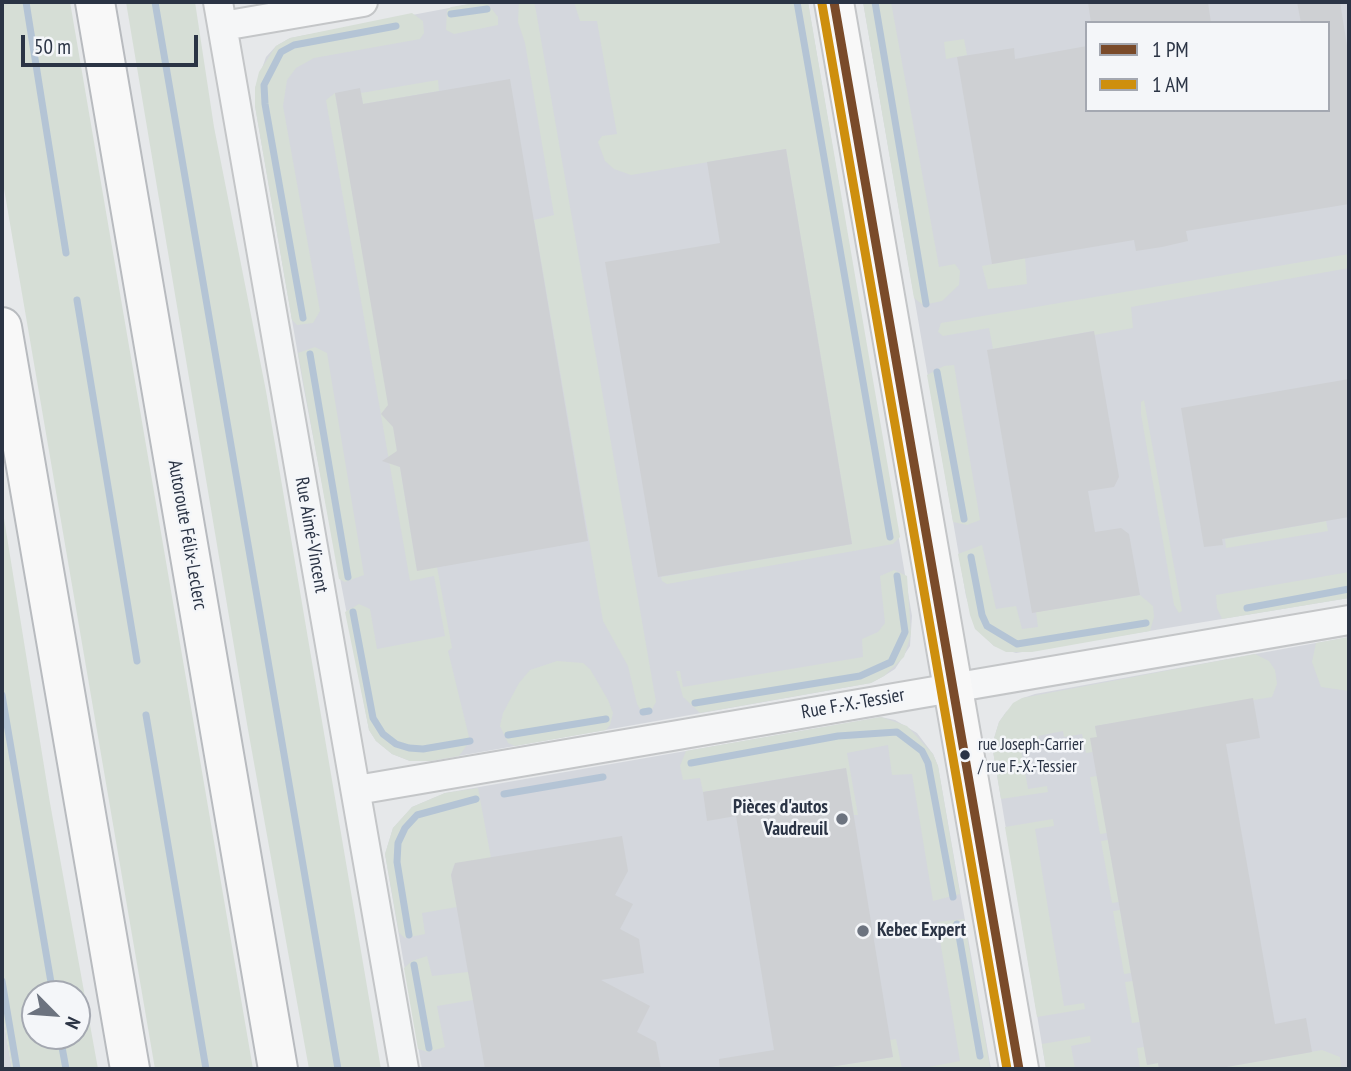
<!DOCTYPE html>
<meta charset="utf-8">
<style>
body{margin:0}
#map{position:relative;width:1351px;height:1071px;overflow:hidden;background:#e6e8ea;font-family:"PT Sans Narrow",sans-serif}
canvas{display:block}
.frame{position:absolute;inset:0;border:4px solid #2b3445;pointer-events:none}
.legend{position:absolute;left:1085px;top:21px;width:245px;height:91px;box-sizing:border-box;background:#f4f6f9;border:2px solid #a4a8b1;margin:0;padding:9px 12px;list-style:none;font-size:21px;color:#2b3445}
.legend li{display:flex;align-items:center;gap:14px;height:35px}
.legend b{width:35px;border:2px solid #a4a8b1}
.north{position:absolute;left:21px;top:980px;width:70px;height:70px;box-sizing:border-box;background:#f4f6f9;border:2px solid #a4a8b1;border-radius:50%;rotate:115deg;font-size:19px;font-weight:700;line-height:28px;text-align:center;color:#2b3445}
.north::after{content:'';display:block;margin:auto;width:24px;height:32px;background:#6c737f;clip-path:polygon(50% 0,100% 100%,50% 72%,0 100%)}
.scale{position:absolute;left:21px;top:35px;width:177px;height:32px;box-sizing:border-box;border:4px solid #2b3445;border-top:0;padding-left:9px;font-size:21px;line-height:24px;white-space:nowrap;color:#2b3445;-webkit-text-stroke:5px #f4f6f9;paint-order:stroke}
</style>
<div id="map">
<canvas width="1351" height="1071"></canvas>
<div class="frame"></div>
<ul class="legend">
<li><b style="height:9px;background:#7a4b2a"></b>1 PM</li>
<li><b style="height:9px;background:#ce8f0e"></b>1 AM</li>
</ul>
<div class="north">N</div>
<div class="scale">50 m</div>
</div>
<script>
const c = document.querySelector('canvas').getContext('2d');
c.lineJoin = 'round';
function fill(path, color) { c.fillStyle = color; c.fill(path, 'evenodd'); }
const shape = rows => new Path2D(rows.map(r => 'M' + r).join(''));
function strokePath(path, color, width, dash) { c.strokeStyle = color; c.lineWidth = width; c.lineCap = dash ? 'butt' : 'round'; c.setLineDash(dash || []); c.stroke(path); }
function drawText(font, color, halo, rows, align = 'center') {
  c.font = font + ' "PT Sans Narrow",sans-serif'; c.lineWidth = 5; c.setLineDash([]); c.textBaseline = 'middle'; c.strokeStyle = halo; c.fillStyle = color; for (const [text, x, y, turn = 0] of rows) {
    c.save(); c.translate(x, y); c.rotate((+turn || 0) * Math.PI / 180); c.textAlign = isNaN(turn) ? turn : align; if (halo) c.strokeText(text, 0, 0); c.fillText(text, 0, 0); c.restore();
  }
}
fill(shape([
 [481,2,808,2,912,616,910,646,895,669,884,676,871,683,430,761,410,761,392,754,376,741,369,730,303,384,255,106,255,88,266,57,276,46,290,38],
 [863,2,1349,2,1349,598,1016,653,994,646,976,629,966,596],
 [1087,23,1328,23,1328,110,1087,110],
 [1349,637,1349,1069,1046,1069,992,745,999,722,1006,712,1023,698,1035,694],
 [881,717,895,720,917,733,933,754,938,766,991,1069,422,1069,385,854,393,828,412,807,445,793],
 [2,1011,12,1069,2,1069]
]), '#d4d7dd');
fill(shape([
 [2,2,70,2,253,1069,155,1069,2,177],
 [126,2,195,2,214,127,266,391,381,1069,309,1069,247,724],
 [481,2,488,4,498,17,498,25,454,34,446,30,447,10,451,7],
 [519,2,534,2,536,11,656,702,649,715,641,711,637,704,628,666,603,621,534,220,554,215,525,43,518,22],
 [574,2,808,2,900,537,893,544,667,584,662,581,661,577,852,544,786,149,631,175,614,169,605,161,598,142,602,136,617,134,597,21,580,21],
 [863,2,891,2,939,267,955,264,960,271,959,285,942,301,923,305,914,298],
 [412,13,423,21,424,33,420,39,314,58,296,68,287,80,283,106,320,311,313,323,297,325,292,320,255,106,255,88,259,72,276,46,290,38],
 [964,39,967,55,946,59,944,42],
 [438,80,439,91,363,104,361,93],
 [335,93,393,423,397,451,391,462,400,467,417,570,437,567,452,648,448,651,470,741,459,756,430,761,410,761,392,754,376,741,369,730,345,612,359,604,370,609,377,649,445,636,434,576,410,581,326,100],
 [1349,254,1349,268,1131,307,1133,328,1094,335,1093,331,993,349,989,328,943,336,938,332,941,323],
 [1025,258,1027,284,988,289,982,266],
 [315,347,327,353,364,575,345,582,339,579,298,353],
 [954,365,980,520,967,525,953,522,927,375,944,366],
 [1144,400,1182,611,1179,613,1174,605,1141,414,1141,402],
 [2,506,50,803,98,1069,12,1069,2,1011],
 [35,994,77,994,77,1036,35,1036],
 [1326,521,1328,531,1226,548,1225,539],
 [982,545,996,609,1016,606,1022,629,1038,627,1036,612,1140,595,1153,606,1154,617,1150,631,1032,652,1006,652,994,646,975,629,970,615,958,554],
 [894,570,907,576,911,634,904,657,884,676,871,683,700,713,683,697,676,671,680,671,683,687,863,657,862,639,878,632,885,623,880,576],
 [1349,572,1349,598,1222,619,1217,608,1216,595],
 [1349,637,1349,691,1321,687,1312,662,1316,643],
 [1255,654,1269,661,1275,670,1277,684,1272,697,1095,726,1097,737,1093,752,1086,753,1082,734,1064,737,1063,731,1038,736,1039,741,1020,744,1028,789,1047,786,1048,792,1001,799,992,745,999,722,1013,703,1022,698],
 [557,661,583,663,590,669,608,700,613,713,610,725,606,730,515,746,508,743,500,726,503,713,519,683,530,670],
 [881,717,907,726,933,754,938,766,960,894,933,901,912,774,892,775,888,745,847,753,858,815,854,815,846,768,703,792,700,778,683,780,680,766,686,751],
 [1097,776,1107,833,1100,834,1090,777],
 [478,788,491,858,454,865,451,875,457,907,422,913,425,934,405,938,399,933,385,854,393,828,412,807,445,793],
 [1053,819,1054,826,1035,829,1064,1006,1084,1003,1085,1009,1037,1017,1005,827],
 [1108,840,1119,902,1112,903,1101,841],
 [1120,910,1131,973,1124,974,1113,911],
 [964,919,990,1067,918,1069,960,1061,937,922],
 [427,956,432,976,468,972,497,996,437,1006,445,1047,428,1052,418,1049,404,968,412,961],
 [1133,981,1140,1022,1132,1023,1125,982],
 [1090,1036,1091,1042,1071,1046,1075,1069,1046,1069,1042,1044],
 [896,1039,902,1069,817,1069,893,1057,890,1040],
 [1144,1047,1147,1065,1158,1063,1159,1069,1140,1069,1137,1048],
 [1322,1050,1340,1057,1341,1069,1215,1069]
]), '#d6ded6');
strokePath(shape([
 [26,2,66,253],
 [155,2,338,1069],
 [797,2,890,537],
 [875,2,926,304],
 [451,14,487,9],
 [77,300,137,661],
 [303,318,265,104,264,85,281,52,294,45,396,26],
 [310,354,348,577],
 [937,372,964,519],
 [971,557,982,615,987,626,1017,644,1146,623],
 [1247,608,1349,589],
 [353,612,373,718,383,734,396,744,409,748,423,749,470,741],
 [2,695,53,994],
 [695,703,860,676,891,662,905,632,897,576],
 [643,712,649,711],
 [146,715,206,1069],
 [508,735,606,719],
 [691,763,838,736,897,732,922,751,928,763,953,897],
 [504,794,603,777],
 [957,924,980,1056],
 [409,935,397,862,398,843,405,828,417,815,476,799],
 [414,965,429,1048],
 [2,981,17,1069],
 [60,1036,66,1069]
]), '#b4c4d5', 7);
fill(shape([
 [1088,2,1208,2,1211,23,1091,23],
 [1297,2,1340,2,1349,58,1349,204,1186,231,1188,241,1162,247,1136,251,1134,240,992,264,957,57,1014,48,1015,59,1087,46,1087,110,1328,110,1328,23,1301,23],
 [510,79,588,541,417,571,400,467,382,461,397,451,393,427,381,414,388,405,335,93,360,88,363,104],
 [786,149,852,544,658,577,605,262,720,243,707,162],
 [1094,331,1119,477,1114,487,1088,491,1095,532,1121,528,1129,534,1140,595,1032,613,987,350],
 [1349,379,1349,517,1222,539,1223,545,1204,547,1181,408],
 [1253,698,1260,738,1226,744,1275,1024,1306,1018,1312,1052,1215,1069,1159,1069,1158,1063,1147,1065,1090,738,1097,737,1095,726],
 [846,768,893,1057,817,1069,720,1069,719,1059,774,1050,736,816,707,821,703,792],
 [622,836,628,871,615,895,633,904,620,929,639,939,644,973,601,980,650,1006,637,1032,656,1042,661,1069,485,1069,451,875,455,863]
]), '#ced0d3');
const street = shape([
 [218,2,404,1069],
 [223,26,363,2],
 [357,790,1349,620]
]);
const secondary = shape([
 [834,2,1019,1069]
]);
const highway = shape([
 [95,2,278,1069],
 [2,327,130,1069]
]);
strokePath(street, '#c4c6c8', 32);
strokePath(secondary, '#c4c6c8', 42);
strokePath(highway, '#b8bbbf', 42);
strokePath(street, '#f5f6f7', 28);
strokePath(secondary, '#f8f8f8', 38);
strokePath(highway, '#f8f8f8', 38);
strokePath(shape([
 [834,2,1019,1069]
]), '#7a4b2a', 9);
strokePath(shape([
 [822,4,1007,1069]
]), '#ce8f0e', 9);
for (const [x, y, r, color] of [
 [965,755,6,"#2b3445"],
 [842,819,7,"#6c737f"],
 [863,931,7,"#6c737f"]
]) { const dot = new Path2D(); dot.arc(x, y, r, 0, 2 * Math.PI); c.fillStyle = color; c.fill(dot); strokePath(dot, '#f4f6f9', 2.5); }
drawText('17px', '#2b3445', '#f4f6f9', [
 ["rue Joseph-Carrier",978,745],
 ["/ rue F.-X.-Tessier",978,767]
], 'left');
drawText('19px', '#2b3445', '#f4f6f9', [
 ["Autoroute Félix-Leclerc",187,535,80],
 ["Rue Aimé-Vincent",311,535,80],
 ["Rue F.-X.-Tessier",853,704,-10]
]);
drawText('bold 19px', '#2b3445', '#f4f6f9', [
 ["Pièces d'autos",828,808],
 ["Vaudreuil",828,830],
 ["Kebec Expert",877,931,"left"]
], 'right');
</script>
